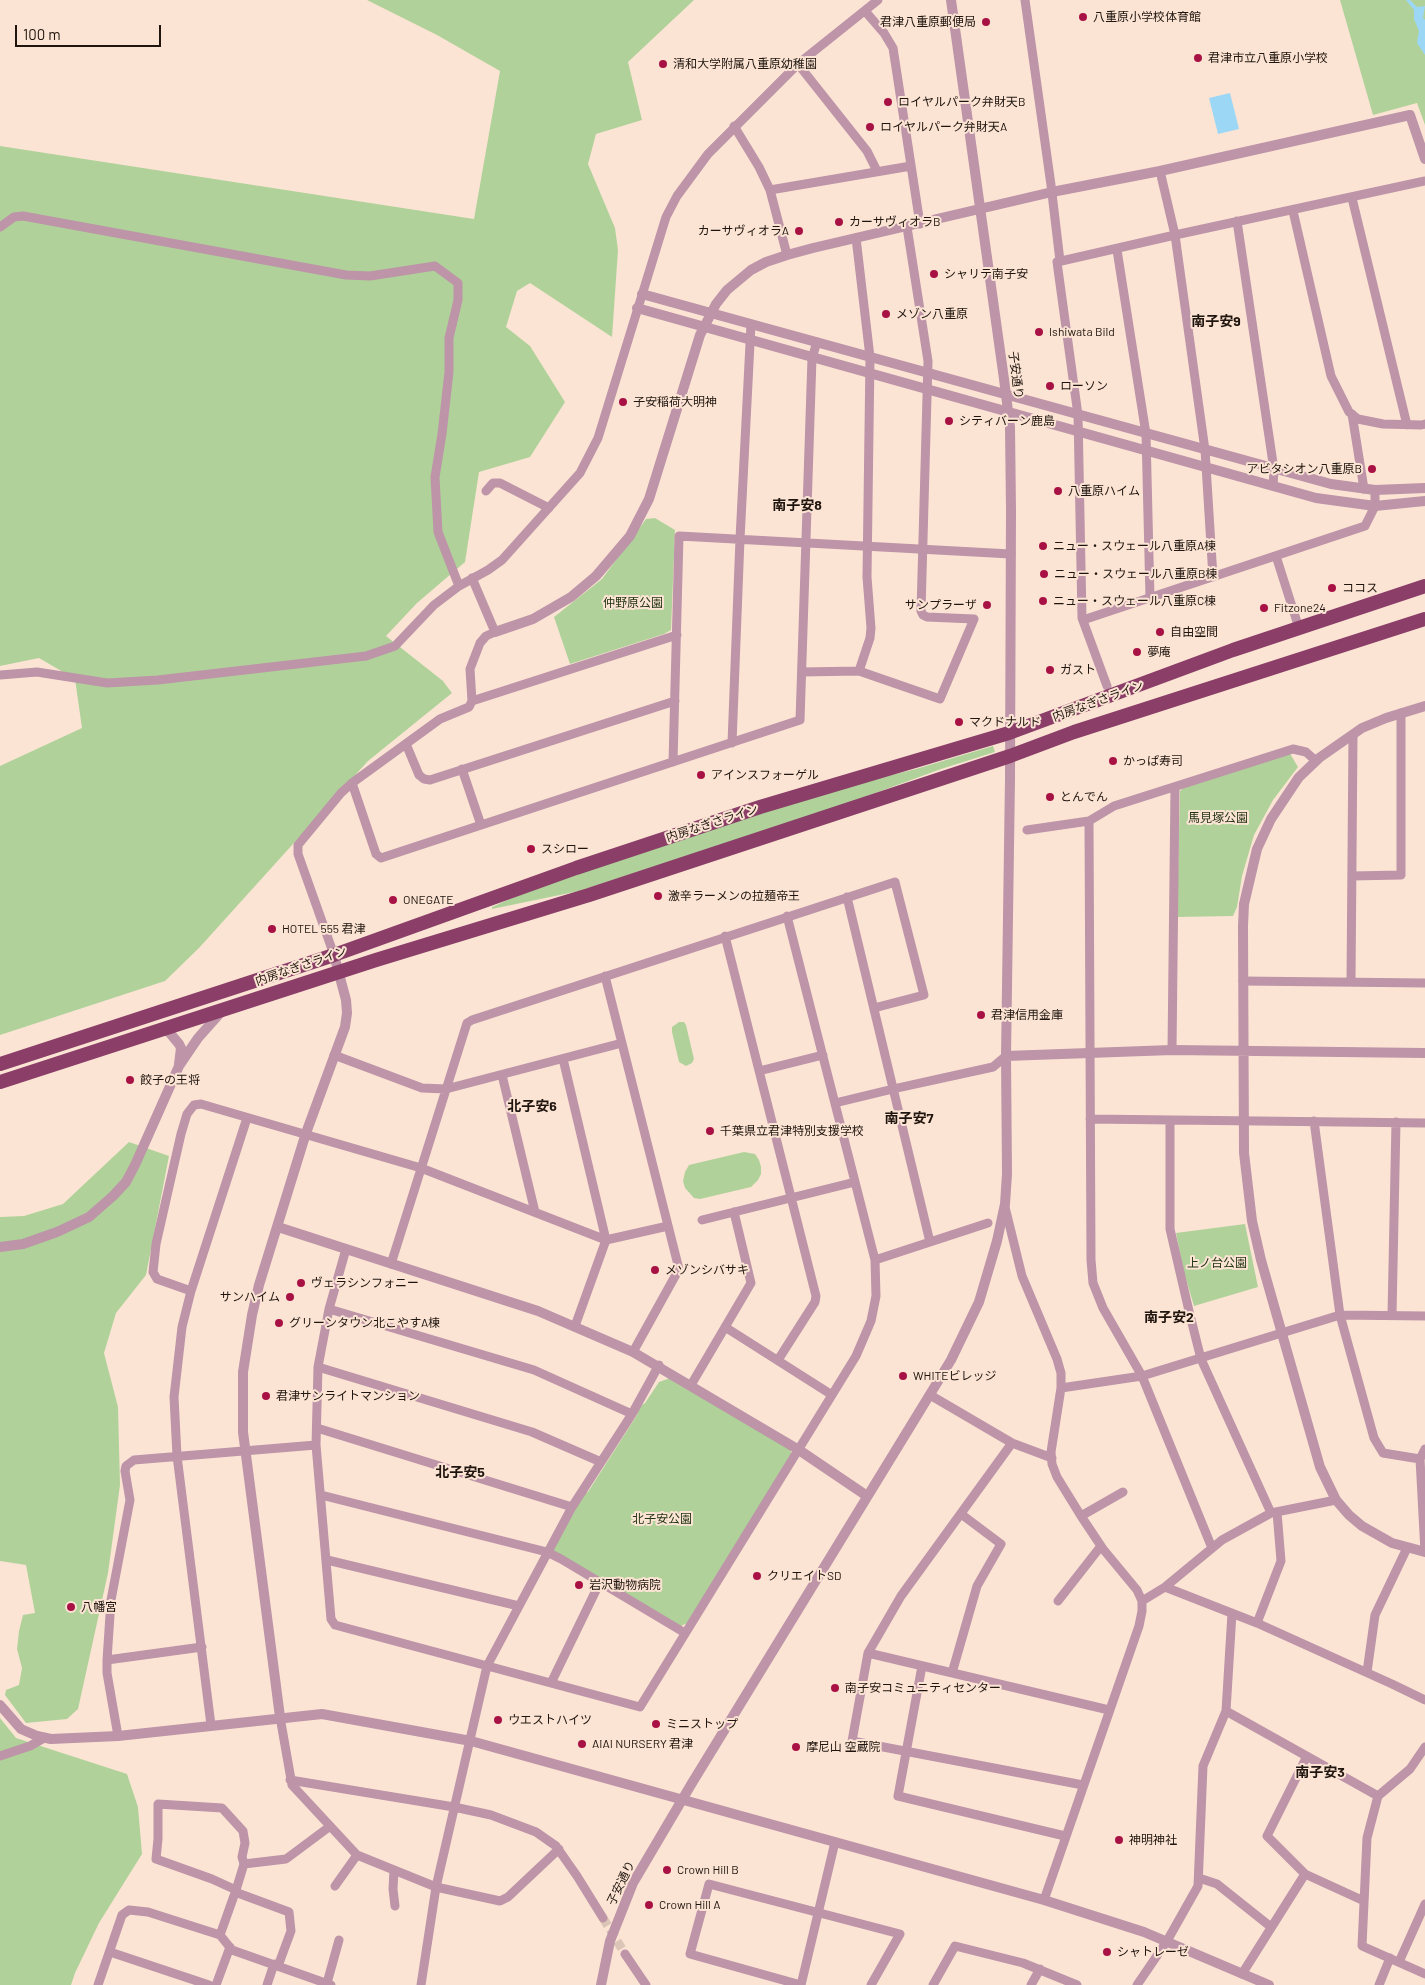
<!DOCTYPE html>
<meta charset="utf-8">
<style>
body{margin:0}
#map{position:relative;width:1425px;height:1985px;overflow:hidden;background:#fce4d4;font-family:Barlow,sans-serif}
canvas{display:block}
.scale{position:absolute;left:15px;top:25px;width:146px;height:22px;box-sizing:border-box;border:2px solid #1f150e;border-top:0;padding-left:6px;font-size:15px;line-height:18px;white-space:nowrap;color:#1f150e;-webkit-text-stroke:4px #fce4d4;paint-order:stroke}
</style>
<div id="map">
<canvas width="1425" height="1985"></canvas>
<div class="scale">100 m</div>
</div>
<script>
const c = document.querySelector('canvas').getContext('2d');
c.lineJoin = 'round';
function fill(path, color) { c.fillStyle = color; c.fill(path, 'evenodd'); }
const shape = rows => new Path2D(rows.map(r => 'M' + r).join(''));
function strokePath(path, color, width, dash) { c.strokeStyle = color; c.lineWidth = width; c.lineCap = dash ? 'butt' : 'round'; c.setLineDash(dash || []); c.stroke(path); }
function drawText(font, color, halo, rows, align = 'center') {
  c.font = font + ' Barlow,"Noto Sans JP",sans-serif'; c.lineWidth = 4; c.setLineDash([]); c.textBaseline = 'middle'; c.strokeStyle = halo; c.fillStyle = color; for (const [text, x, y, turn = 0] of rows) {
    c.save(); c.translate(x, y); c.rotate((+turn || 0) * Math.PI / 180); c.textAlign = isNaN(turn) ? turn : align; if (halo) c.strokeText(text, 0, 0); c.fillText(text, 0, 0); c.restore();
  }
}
fill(shape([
 [367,0,694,0,628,62,642,120,596,134,588,164,615,228,618,250,612,337,530,283,517,291,506,327,530,346,565,402,530,457,479,472,465,562,417,603,386,636,443,681,452,693,368,761,199,948,165,981,0,1035,0,766,82,728,75,679,39,658,0,666,0,146,474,219,500,71,437,35],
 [1340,0,1425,0,1425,125,1417,103,1373,115],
 [655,518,675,530,671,630,664,634,570,664,554,617,602,579,646,519],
 [993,746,995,752,941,769,851,802,579,891,492,909,492,907,512,898,596,866,847,786,916,769],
 [1289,752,1298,767,1273,800,1254,835,1242,876,1237,907,1233,916,1177,917,1180,791,1183,788],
 [679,1022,684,1022,686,1025,694,1059,692,1063,686,1066,679,1062,672,1032,672,1027],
 [129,1142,169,1156,146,1275,116,1313,104,1353,118,1407,120,1485,108,1573,78,1709,67,1719,26,1723,5,1695,6,1690,19,1685,22,1668,17,1649,19,1631,23,1615,35,1613,26,1565,0,1561,0,1217,24,1216,63,1204],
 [744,1152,755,1154,759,1160,761,1167,761,1174,758,1180,751,1187,700,1199,694,1198,685,1188,683,1181,685,1172,689,1165],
 [1245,1224,1258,1287,1194,1306,1183,1269,1176,1233],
 [670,1378,789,1448,792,1454,687,1623,681,1626,554,1551,553,1547,583,1493,588,1492,637,1415,639,1407,645,1403,659,1382],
 [0,1718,16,1738,127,1774,138,1807,142,1854,99,1923,75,1973,71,1985,0,1985]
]), '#b0d29a');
fill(shape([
 [1406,0,1410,0,1417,7,1425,6,1423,18,1425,20,1425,55,1417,43,1419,31,1414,19,1414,10],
 [1230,93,1239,129,1218,134,1209,98]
]), '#9cd7f6');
strokePath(shape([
 [603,1918,625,1954]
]), '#dbc5b6', 9, [9, 4.5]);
strokePath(shape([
 [1025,0,1051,185,1060,261],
 [865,11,884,33,893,48,920,224],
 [798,64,867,151,877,171],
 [734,126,759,167,770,190,787,255],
 [1160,171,1175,235,1205,450,1213,577],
 [770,190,911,166],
 [1352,198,1407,425],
 [1293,211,1331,376,1349,412,1358,419,1383,424,1421,425,1425,424],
 [1237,221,1274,470,1273,486],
 [0,227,14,217,23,216,346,275,370,276,435,266,458,283,458,300,449,338,449,372,442,434,435,477,438,532,459,586],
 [856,238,870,357,867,577,871,628,870,638,859,671],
 [1117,250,1146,434,1150,598],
 [1352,414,1364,489],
 [486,491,493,483,500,483,549,508],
 [1276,556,1297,622],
 [1083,620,1365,526,1375,506,1375,490],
 [802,672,859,671,940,699,974,619,927,617,923,615,921,611,928,361,907,227],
 [0,675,37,672,107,683,158,680,366,656,395,646,434,605,459,586,488,570,502,560,580,473,598,438,666,217,677,196,708,154,798,64,878,0],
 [1107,686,1082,618,1078,415,1057,262,1175,235,1425,181],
 [472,701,677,635],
 [732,743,740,539,751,324],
 [406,744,419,775,424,779,430,780,675,701],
 [673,762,679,536,1011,554],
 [462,769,481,825],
 [352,783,376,854,381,858,800,720,812,358,817,342],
 [1089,821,1091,1260,1093,1283,1103,1308,1142,1376,1212,1548],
 [1027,830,1089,821,1114,806,1293,749,1306,752,1316,761],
 [1352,876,1401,875,1401,713],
 [847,897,930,1242],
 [725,936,816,1296,815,1302,778,1360],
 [334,955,298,854,298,845,341,793,352,783,440,719,469,707,472,701,470,669,480,643,486,636,495,632,472,578],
 [605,976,679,1269,633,1352],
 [1243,981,1425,983],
 [1351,982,1353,735],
 [1172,1050,1175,788],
 [334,1055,422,1088,446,1089,622,1043],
 [563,1059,606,1240,575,1326],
 [759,1071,823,1055],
 [502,1075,535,1212],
 [835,1103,893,1089,993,1067,1006,1056],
 [1090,1119,1425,1123],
 [1170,1120,1170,1229,1189,1311,1201,1359,1271,1513],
 [1314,1121,1340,1315,1374,1438,1383,1453,1420,1459],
 [1005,1207,1022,1276,1057,1359,1061,1373,1061,1388,1051,1452,1052,1464,1057,1477,1081,1516,1103,1549,1137,1590,1142,1601,1142,1611,1139,1626,1044,1900],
 [702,1220,855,1182],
 [346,1249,329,1309,318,1367,316,1445,331,1619,335,1625,640,1707,856,1356,871,1321,876,1296,875,1260,787,916],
 [875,1260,988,1223],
 [391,1264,467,1023,472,1020,895,882,924,995,874,1008],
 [191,1291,157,1279,153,1272,156,1244,181,1134,187,1114,194,1105,201,1104,421,1168,606,1240,668,1226],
 [329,1309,534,1370,632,1414],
 [1392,1315,1396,1122],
 [725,1327,832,1395],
 [318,1367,532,1432,601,1462],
 [691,1385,751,1283,734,1212],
 [1061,1388,1142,1376,1340,1315,1425,1316],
 [930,1395,1012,1443,1052,1458],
 [317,1428,572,1507],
 [1012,1443,901,1596,868,1653,852,1741,1083,1785],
 [321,1495,547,1552,561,1559,685,1633],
 [1081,1516,1123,1492],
 [1425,1552,1420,1459,1425,1449],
 [327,1560,519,1606],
 [1165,1587,1257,1623,1392,1684,1425,1700],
 [1058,1601,1101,1546],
 [1142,1601,1165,1587,1222,1540,1271,1513,1336,1500],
 [1257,1623,1281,1561,1277,1512],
 [868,1653,1109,1710],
 [107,1660,202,1647],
 [922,1666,898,1796,1065,1836],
 [1367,1672,1375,1615,1407,1548],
 [952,1673,977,1586,1001,1544,961,1514],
 [551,1683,600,1582],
 [1226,1711,1378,1796],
 [280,1717,292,1785,357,1855,436,1887,500,1901,508,1897,559,1849],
 [211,1725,177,1456,174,1397,182,1327,191,1291,247,1118],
 [118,1736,107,1673,107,1660,111,1600,130,1500,125,1471,126,1466,134,1460,316,1445],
 [1425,1747,1410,1769,1378,1796,1367,1838,1362,1946,1425,1974],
 [0,1756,30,1746,44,1738],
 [1307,1756,1267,1836,1305,1874,1364,1901],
 [290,1780,454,1807,491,1815,536,1832,556,1846,577,1876,603,1918],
 [244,1864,286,1859,329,1827],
 [394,1870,393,1889,395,1906],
 [1199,1878,1217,1884,1271,1927],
 [335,1886,357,1855],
 [235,1892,289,1912,291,1931,278,1966],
 [220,1935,236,1890,244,1864,242,1857,245,1843,243,1831,222,1808,158,1804,158,1839,156,1859,212,1879,236,1890],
 [110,1952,209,1985],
 [625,1954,646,1985],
 [1399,1962,1425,1904],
 [1242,1974,1305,1874],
 [327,1983,339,1940],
 [98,1985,122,1915,129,1910,148,1912,220,1935,232,1950,331,1985],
 [216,1985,230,1947],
 [267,1985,274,1964],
 [421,1985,436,1887,487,1666,572,1507,632,1414,659,1365],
 [801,1985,690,1954,709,1884,900,1934,871,1985],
 [801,1985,835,1842],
 [933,1985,955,1946,1023,1963,1077,1985],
 [1031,1985,1040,1969],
 [1137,1985,1167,1941,1198,1886,1203,1766,1226,1711,1232,1613],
 [1379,1985,1390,1958]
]), '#bd94a8', 9);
strokePath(shape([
 [642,294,1331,484,1375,490,1425,488],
 [637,308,1316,498,1375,506,1425,501],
 [495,632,533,619,571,597,596,576,630,536,649,499,700,335,716,304,727,290,751,270,766,262,787,255,813,248,1052,192,1160,171,1410,115,1425,159],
 [1425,706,1386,718,1362,728,1319,758,1299,777,1271,819,1257,849,1244,904,1243,926,1244,1153,1252,1221,1261,1260,1320,1467,1336,1500,1349,1515,1362,1526,1392,1543,1425,1552],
 [161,1029,169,1032,179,1044,181,1048,179,1064],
 [1006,1056,1172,1050,1425,1053],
 [278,1227,538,1311,633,1352,799,1450,867,1496],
 [0,1247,23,1244,57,1232,89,1217,113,1196,126,1182,135,1165,179,1066,198,1038,222,1011],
 [0,1705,21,1729,37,1736,51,1739,118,1736,322,1714,471,1741,1044,1900,1144,1932,1269,1985],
 [280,1717,243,1432,243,1372,252,1315,259,1285,306,1133,345,1027,347,1013,346,1000,334,955],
 [601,1985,610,1941,633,1883,692,1783,951,1360,979,1302,997,1241,1005,1204,1007,1174,1006,1056,1010,778,1011,510,1010,427,1004,379,951,0]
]), '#bd94a8', 10);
strokePath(shape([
 [0,1064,334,955,576,868,760,807,1009,733,1233,650,1425,586],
 [0,1082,376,960,589,895,1010,756,1074,732,1425,619]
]), '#8a3e68', 14);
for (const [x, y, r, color] of [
 [1083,17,5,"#a81144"],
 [986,22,5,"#a81144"],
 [1198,58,5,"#a81144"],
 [663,64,5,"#a81144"],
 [888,102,5,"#a81144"],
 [870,127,5,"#a81144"],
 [839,222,5,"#a81144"],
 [799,231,5,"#a81144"],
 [934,274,5,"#a81144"],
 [886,314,5,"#a81144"],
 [1039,332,5,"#a81144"],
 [1050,386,5,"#a81144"],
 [623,402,5,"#a81144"],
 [949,421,5,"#a81144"],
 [1372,469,5,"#a81144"],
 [1058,491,5,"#a81144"],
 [1043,546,5,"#a81144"],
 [1044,574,5,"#a81144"],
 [1332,588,5,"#a81144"],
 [1043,601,5,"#a81144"],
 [987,605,5,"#a81144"],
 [1264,608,5,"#a81144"],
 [1160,632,5,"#a81144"],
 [1137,652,5,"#a81144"],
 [1050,670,5,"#a81144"],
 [959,722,5,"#a81144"],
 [1113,761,5,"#a81144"],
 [701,775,5,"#a81144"],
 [1050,797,5,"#a81144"],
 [531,849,5,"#a81144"],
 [658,896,5,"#a81144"],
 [393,900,5,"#a81144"],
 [272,929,5,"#a81144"],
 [981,1015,5,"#a81144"],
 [130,1080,5,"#a81144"],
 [710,1131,5,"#a81144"],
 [655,1270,5,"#a81144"],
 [301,1283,5,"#a81144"],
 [290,1297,5,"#a81144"],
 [279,1323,5,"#a81144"],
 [903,1376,5,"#a81144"],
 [266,1396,5,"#a81144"],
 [757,1576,5,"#a81144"],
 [579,1585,5,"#a81144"],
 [71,1607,5,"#a81144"],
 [835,1688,5,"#a81144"],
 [498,1720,5,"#a81144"],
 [656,1724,5,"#a81144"],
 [582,1744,5,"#a81144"],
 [796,1747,5,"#a81144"],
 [1119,1840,5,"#a81144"],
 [667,1870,5,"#a81144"],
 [649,1905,5,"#a81144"],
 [1107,1952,5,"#a81144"]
]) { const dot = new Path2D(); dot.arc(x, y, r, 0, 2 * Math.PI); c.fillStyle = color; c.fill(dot); strokePath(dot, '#fce4d4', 2); }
drawText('12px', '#1f150e', '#fce4d4', [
 ["八重原小学校体育館",1093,17],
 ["君津八重原郵便局",976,22,"right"],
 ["君津市立八重原小学校",1208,58],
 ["清和大学附属八重原幼稚園",673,64],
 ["ロイヤルパーク弁財天B",898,102],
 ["ロイヤルパーク弁財天A",880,127],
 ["カーサヴィオラB",849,222],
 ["カーサヴィオラA",789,231,"right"],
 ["シャリテ南子安",944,274],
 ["メゾン八重原",896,314],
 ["Ishiwata Bild",1049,332],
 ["ローソン",1060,386],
 ["子安稲荷大明神",633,402],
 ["シティバーン鹿島",959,421],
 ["アビタシオン八重原B",1362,469,"right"],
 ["八重原ハイム",1068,491],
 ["ニュー・スウェール八重原A棟",1053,546],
 ["ニュー・スウェール八重原B棟",1054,574],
 ["ココス",1342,588],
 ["ニュー・スウェール八重原C棟",1053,601],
 ["サンプラーザ",977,605,"right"],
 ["Fitzone24",1274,608],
 ["自由空間",1170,632],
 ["夢庵",1147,652],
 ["ガスト",1060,670],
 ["マクドナルド",969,722],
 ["かっぱ寿司",1123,761],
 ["アインスフォーゲル",711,775],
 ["とんでん",1060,797],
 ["スシロー",541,849],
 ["激辛ラーメンの拉麺帝王",668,896],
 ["ONEGATE",403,900],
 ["HOTEL 555 君津",282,929],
 ["君津信用金庫",991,1015],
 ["餃子の王将",140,1080],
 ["千葉県立君津特別支援学校",720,1131],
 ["メゾンシバサキ",665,1270],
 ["ヴェラシンフォニー",311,1283],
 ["サンハイム",280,1297,"right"],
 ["グリーンタウン北こやすA棟",289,1323],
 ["WHITEビレッジ",913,1376],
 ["君津サンライトマンション",276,1396],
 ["クリエイトSD",767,1576],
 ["岩沢動物病院",589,1585],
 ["八幡宮",81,1607],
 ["南子安コミュニティセンター",845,1688],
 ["ウエストハイツ",508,1720],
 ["ミニストップ",666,1724],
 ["AIAI NURSERY 君津",592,1744],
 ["摩尼山 空蔵院",806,1747],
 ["神明神社",1129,1840],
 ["Crown Hill B",677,1870],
 ["Crown Hill A",659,1905],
 ["シャトレーゼ",1117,1952]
], 'left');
drawText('12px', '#1f150e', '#fce4d4', [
 ["子安通り",1016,375,83],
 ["内房なぎさライン",1098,701,-20],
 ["内房なぎさライン",712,823,-18],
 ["内房なぎさライン",301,966,-19],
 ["子安通り",621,1883,-64]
]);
drawText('12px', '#223513', '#fce4d4', [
 ["仲野原公園",633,603],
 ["馬見塚公園",1218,818],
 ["上ノ台公園",1217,1263],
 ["北子安公園",662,1519]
]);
drawText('bold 14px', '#1f150e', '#fce4d4', [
 ["南子安9",1216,321],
 ["南子安8",797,505],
 ["北子安6",532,1106],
 ["南子安7",909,1118],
 ["南子安2",1169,1317],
 ["北子安5",460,1472],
 ["南子安3",1320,1772]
]);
</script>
